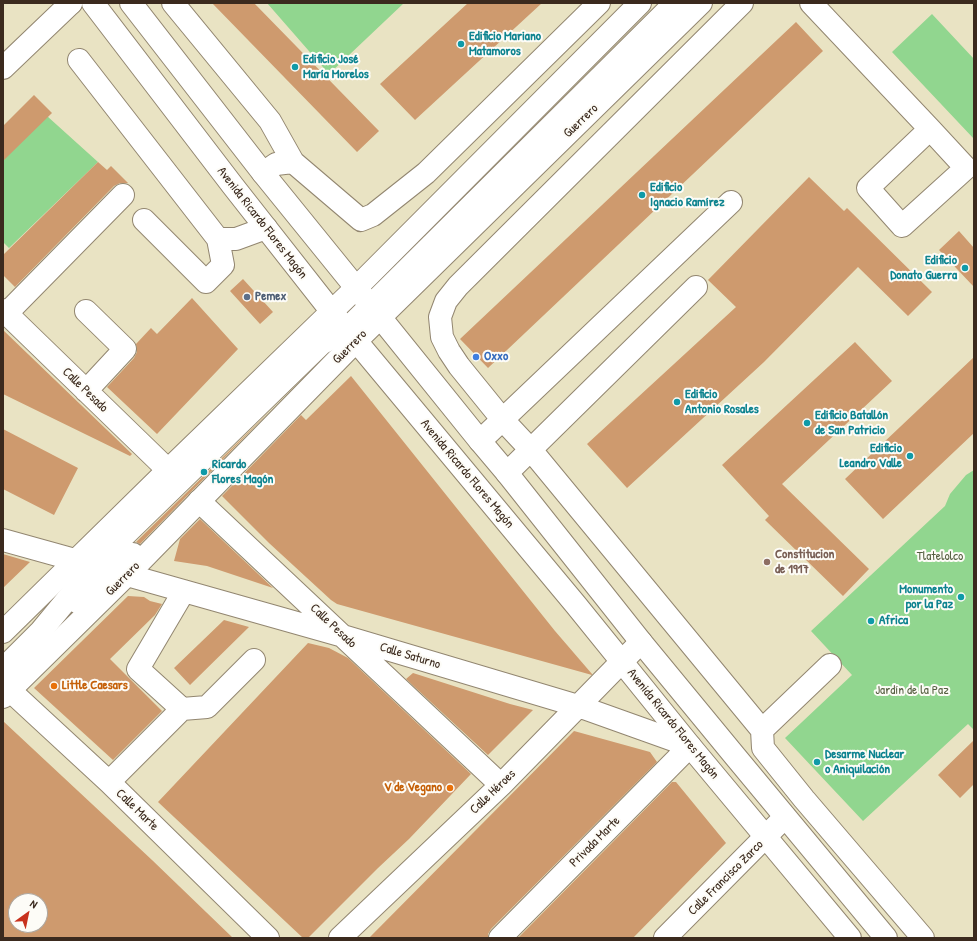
<!DOCTYPE html>
<meta charset="utf-8">
<style>
body{margin:0}
#map{position:relative;width:977px;height:941px;overflow:hidden;background:#e9e3c3;font-family:"Patrick Hand",sans-serif}
canvas{display:block}
.frame{position:absolute;inset:0;border:4px solid #3b2a1e;pointer-events:none}
.north{position:absolute;left:8px;top:893px;width:40px;height:40px;box-sizing:border-box;background:#fdfcf7;border:1px solid #afa8a0;border-radius:50%;rotate:33deg;font-size:11px;font-weight:700;line-height:16px;text-align:center;color:#3b2a1e}
.north::after{content:'';display:block;margin:auto;width:14px;height:18px;background:#c8321e;clip-path:polygon(50% 0,100% 100%,50% 72%,0 100%)}
</style>
<div id="map">
<canvas width="977" height="941"></canvas>
<div class="frame"></div>
<div class="north">N</div>
</div>
<script>
const c = document.querySelector('canvas').getContext('2d');
c.lineJoin = 'round';
function fill(path, color) { c.fillStyle = color; c.fill(path, 'evenodd'); }
const shape = rows => new Path2D(rows.map(r => 'M' + r).join(''));
function strokePath(path, color, width, dash) { c.strokeStyle = color; c.lineWidth = width; c.lineCap = dash ? 'butt' : 'round'; c.setLineDash(dash || []); c.stroke(path); }
function drawText(font, color, halo, rows, align = 'center') {
  c.font = font + ' "Patrick Hand",sans-serif'; c.lineWidth = 4; c.setLineDash([]); c.textBaseline = 'middle'; c.strokeStyle = halo; c.fillStyle = color; for (const [text, x, y, turn = 0] of rows) {
    c.save(); c.translate(x, y); c.rotate((+turn || 0) * Math.PI / 180); c.textAlign = isNaN(turn) ? turn : align; if (halo) c.strokeText(text, 0, 0); c.fillText(text, 0, 0); c.restore();
  }
}
fill(shape([
 [267,3,404,3,329,74],
 [932,14,974,59,974,139,892,52],
 [47,116,98,162,9,248,3,242,3,160],
 [974,470,974,730,968,724,863,821,785,738,852,675,811,631,945,506,950,494,966,475]
]), '#91d68f');
fill(shape([
 [212,3,254,3,379,131,357,152],
 [468,3,542,3,415,120,380,84],
 [796,22,823,51,488,368,460,339],
 [34,95,52,113,3,161,3,126],
 [98,162,107,170,111,166,128,183,120,183,114,186,15,287,3,275,3,255],
 [809,177,844,211,847,208,932,292,908,316,858,267,764,362,627,488,587,444,736,307,708,280],
 [959,231,974,248,974,287,939,250],
 [243,279,273,312,260,324,230,291],
 [192,298,238,349,157,434,107,387,134,358,137,352,136,344,151,328,157,334],
 [3,330,132,454,130,456,3,394],
 [855,342,892,381,782,484,869,569,843,596,765,520,769,516,722,465],
 [974,357,974,433,883,519,845,479],
 [351,376,555,631,592,674,592,675,337,604,331,600,269,543,222,496,301,415,306,420],
 [269,412,140,544,136,542],
 [3,429,78,468,54,515,3,489],
 [200,519,273,588,207,566,174,561,180,539],
 [3,554,30,562,3,588],
 [128,596,144,597,150,601,162,604,155,615,110,659,162,711,113,760,34,688],
 [224,620,249,627,190,685,174,668],
 [308,643,329,648,348,658,471,774,409,839,378,868,308,938,303,938,158,802],
 [413,673,510,704,533,710,488,755,406,679],
 [3,721,152,860,233,938,3,938],
 [16,901,40,901,40,925,16,925],
 [574,731,650,752,657,762,491,929,488,934,488,938,369,938],
 [974,740,974,784,960,798,938,775],
 [672,782,676,782,726,843,633,938,518,938]
]), '#ce9a6e');
const minor = shape([
 [173,3,270,121,293,162,361,220,373,215,426,173,599,3],
 [742,3,458,286,446,301,440,317,442,337,449,351,459,366,502,419,531,450,762,730,763,748,804,799,923,938],
 [811,3,930,129,966,168,902,226,868,188,930,129],
 [79,60,218,239,236,239,266,228],
 [3,68,71,3],
 [263,173,276,164,293,162],
 [144,220,206,282,223,265,218,239],
 [3,310,168,470],
 [86,311,125,349,86,391],
 [6,314,123,195],
 [480,441,731,202],
 [507,473,696,287],
 [199,501,501,785],
 [3,540,75,560],
 [127,575,343,636,578,706,690,746,500,938],
 [77,602,120,568,133,554],
 [3,669,41,631,103,556,321,344,347,329,675,3],
 [3,684,109,782,268,938],
 [182,709,207,707,254,660],
 [762,730,830,665],
 [109,782,182,709,138,669,184,591],
 [340,938,501,785,641,642],
 [665,938,785,817]
]);
const major = shape([
 [70,3,71,3],
 [93,3,233,186,332,312,576,605,690,746,850,938],
 [131,3,263,173,370,305,380,317,480,441,507,473,641,642,734,755,886,938],
 [3,632,168,470,356,288,640,3],
 [3,697,127,575,356,341,701,3]
]);
strokePath(minor, '#928670', 24);
strokePath(major, '#928670', 24);
strokePath(minor, '#fff', 22);
strokePath(major, '#fff', 22);
for (const [x, y, r, color] of [
 [461,44,4,"#0f9aa8"],
 [295,67,4,"#0f9aa8"],
 [642,195,4,"#0f9aa8"],
 [965,268,4,"#0f9aa8"],
 [247,297,4,"#5c6f8a"],
 [476,357,4,"#3f7fe0"],
 [677,402,4,"#0f9aa8"],
 [807,423,4,"#0f9aa8"],
 [910,456,4,"#0f9aa8"],
 [204,472,4,"#0f9aa8"],
 [767,562,4,"#8d6e63"],
 [961,597,4,"#0f9aa8"],
 [871,621,4,"#0f9aa8"],
 [54,686,4,"#e8710a"],
 [817,762,4,"#0f9aa8"],
 [450,788,4,"#e8710a"]
]) { const dot = new Path2D(); dot.arc(x, y, r, 0, 2 * Math.PI); c.fillStyle = color; c.fill(dot); strokePath(dot, '#fdfcf7', 1.5); }
drawText('bold 13px', '#0d838f', '#fdfcf7', [
 ["Edificio Mariano",469,37],
 ["Matamoros",469,52],
 ["Edificio José",303,60],
 ["María Morelos",303,75],
 ["Edificio",650,188],
 ["Ignacio Ramírez",650,203],
 ["Edificio",957,261,"right"],
 ["Donato Guerra",957,276,"right"],
 ["Edificio",685,395],
 ["Antonio Rosales",685,410],
 ["Edificio Batallón",815,416],
 ["de San Patricio",815,431],
 ["Edificio",902,449,"right"],
 ["Leandro Valle",902,464,"right"],
 ["Ricardo",212,465],
 ["Flores Magón",212,480],
 ["Monumento",953,590,"right"],
 ["por la Paz",953,605,"right"],
 ["Africa",879,621],
 ["Desarme Nuclear",825,755],
 ["o Aniquilación",825,770]
], 'left');
drawText('13px', '#3b2a1e', '#fdfcf7', [
 ["Guerrero",581,121,-44],
 ["Avenida Ricardo Flores Magón",262,223,52],
 ["Guerrero",350,347,-45],
 ["Calle Pesado",85,390,44],
 ["Avenida Ricardo Flores Magón",467,474,50],
 ["Guerrero",123,579,-45],
 ["Calle Pesado",333,626,43],
 ["Calle Saturno",410,656,17],
 ["Avenida Ricardo Flores Magón",673,724,51],
 ["Calle Héroes",493,792,-44],
 ["Calle Marte",137,810,44],
 ["Privada Marte",595,842,-45],
 ["Calle Francisco Zarco",726,878,-45]
]);
drawText('bold 13px', '#4e5e75', '#fdfcf7', [
 ["Pemex",255,297]
], 'left');
drawText('bold 13px', '#366cbe', '#fdfcf7', [
 ["Oxxo",484,357]
], 'left');
drawText('bold 13px', '#785e54', '#fdfcf7', [
 ["Constitucion",775,555],
 ["de 1917",775,570]
], 'left');
drawText('13px', '#555e40', '#fdfcf7', [
 ["Tlatelolco",940,557],
 ["Jardín de la Paz",912,691]
]);
drawText('bold 13px', '#c56008', '#fdfcf7', [
 ["Little Caesars",62,686],
 ["V de Vegano",442,788,"right"]
], 'left');
</script>
